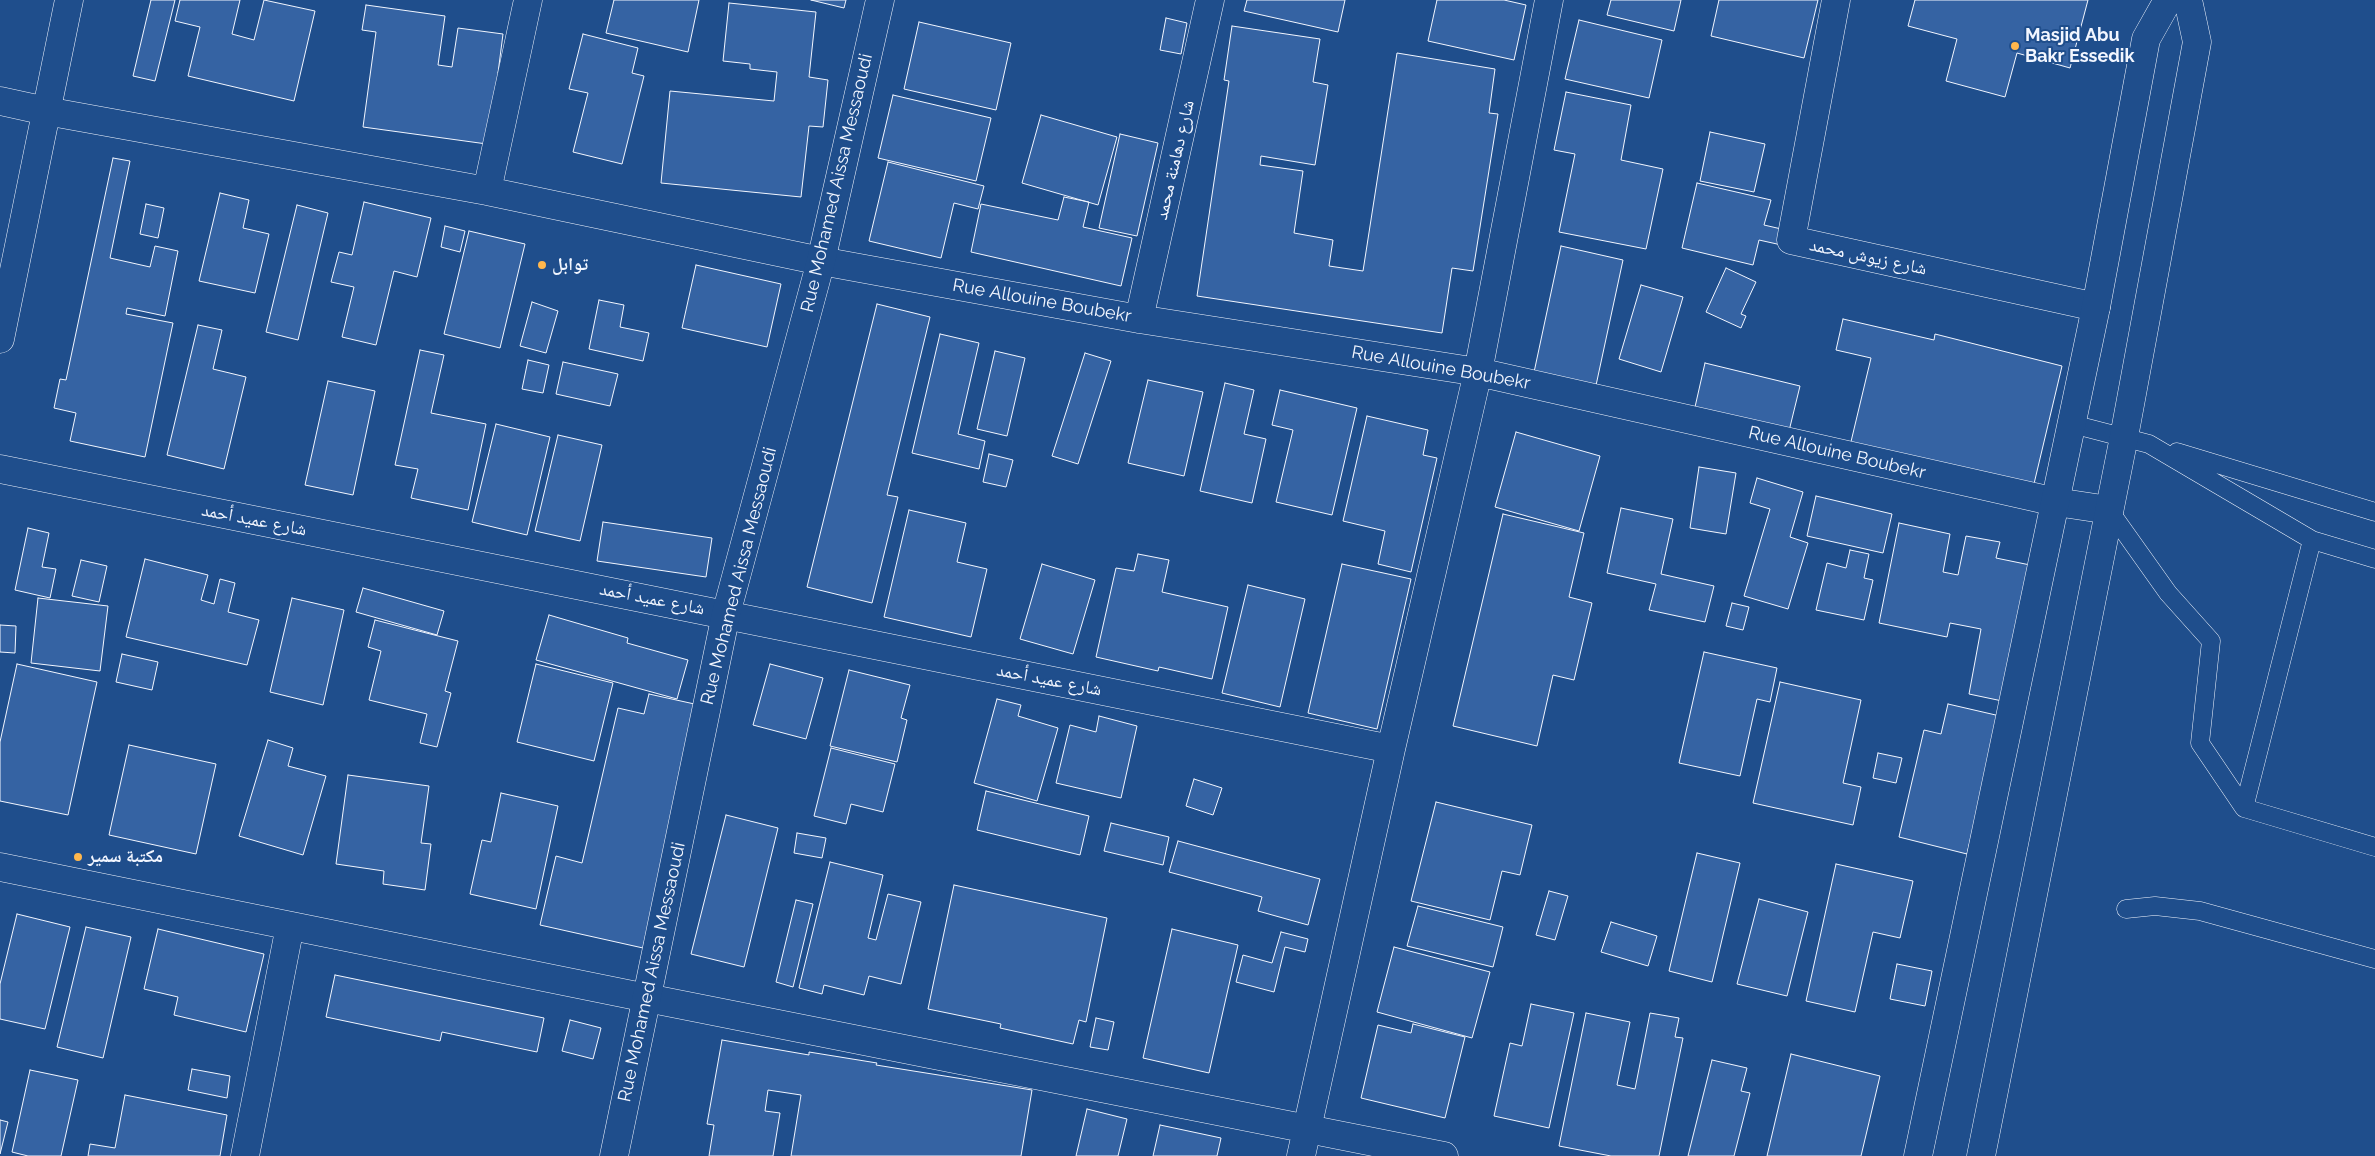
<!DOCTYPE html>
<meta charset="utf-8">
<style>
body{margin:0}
canvas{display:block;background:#1f4e8c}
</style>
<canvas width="2375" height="1156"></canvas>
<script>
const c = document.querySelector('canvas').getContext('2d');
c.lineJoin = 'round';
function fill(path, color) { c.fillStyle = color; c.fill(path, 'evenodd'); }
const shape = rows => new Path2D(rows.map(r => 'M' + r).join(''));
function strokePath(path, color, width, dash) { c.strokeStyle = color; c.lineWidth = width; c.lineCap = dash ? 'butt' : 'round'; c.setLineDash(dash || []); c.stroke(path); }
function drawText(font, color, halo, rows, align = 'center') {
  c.font = font + ' Raleway,"Noto Naskh Arabic",sans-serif'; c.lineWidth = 4; c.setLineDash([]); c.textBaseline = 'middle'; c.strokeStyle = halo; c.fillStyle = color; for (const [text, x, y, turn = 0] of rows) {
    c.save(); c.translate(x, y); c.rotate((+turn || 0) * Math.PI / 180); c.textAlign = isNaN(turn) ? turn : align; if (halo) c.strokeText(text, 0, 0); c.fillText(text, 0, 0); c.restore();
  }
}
const building = shape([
 [151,0,175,0,155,81,133,76,151,0],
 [180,0,240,0,232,34,254,40,264,0,315,11,294,101,188,76,200,27,175,21,180,0],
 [614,0,699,0,688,52,606,33,614,0],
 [811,0,846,0,844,8,811,0],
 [1247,0,1345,0,1338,32,1244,11,1247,0],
 [1437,0,1504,0,1526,5,1514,60,1428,41,1437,0],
 [1611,0,1681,0,1674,31,1607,15,1611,0],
 [1719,0,1818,0,1804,58,1711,36,1719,0],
 [1915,0,2088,0,2070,68,2017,53,2005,97,1946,81,1957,39,1908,26,1915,0],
 [729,3,816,12,809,77,828,80,823,127,809,126,801,197,661,183,670,91,774,101,777,72,750,69,750,64,723,61,729,3],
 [366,5,445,16,438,65,452,67,458,28,503,34,498,73,504,74,494,145,363,127,376,32,362,30,366,5],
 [1166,18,1187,23,1181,54,1160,50,1166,18],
 [1579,20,1662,40,1649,98,1565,79,1579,20],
 [919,22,1011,43,996,110,904,89,919,22],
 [1232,26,1320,39,1313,82,1328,85,1315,165,1261,156,1260,165,1303,171,1294,233,1333,240,1329,266,1363,271,1397,53,1495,69,1489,113,1498,114,1473,271,1452,268,1442,333,1197,296,1229,81,1224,80,1232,26],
 [583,34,638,48,632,73,644,76,622,164,573,152,588,93,569,89,583,34],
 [1566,92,1631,105,1621,160,1663,169,1646,249,1559,232,1575,154,1554,150,1566,92],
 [893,95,991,118,976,181,878,158,893,95],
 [1041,115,1117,137,1098,205,1022,183,1041,115],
 [1710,132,1765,144,1754,192,1700,181,1710,132],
 [1120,134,1158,143,1137,236,1099,228,1120,134],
 [113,158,130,161,110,258,150,267,155,246,178,251,165,316,127,308,126,314,173,323,145,457,70,441,76,413,54,408,60,379,66,380,113,158],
 [888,162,984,186,978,209,954,203,941,258,869,241,888,162],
 [1697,183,1771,200,1764,225,1790,231,1786,246,1759,240,1753,265,1682,248,1697,183],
 [220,193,249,200,243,228,269,234,255,293,199,281,220,193],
 [1064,197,1089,202,1083,227,1132,238,1121,286,971,252,981,204,1058,220,1064,197],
 [364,202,431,218,417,277,394,271,376,345,342,337,354,287,331,282,339,252,352,255,364,202],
 [146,204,164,208,158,238,140,234,146,204],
 [297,205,328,213,298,340,266,332,297,205],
 [445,226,465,231,460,252,441,247,445,226],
 [469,231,525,244,500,348,444,334,469,231],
 [1561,246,1623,260,1595,390,1533,377,1561,246],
 [696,265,781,284,767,347,682,328,696,265],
 [1726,268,1756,282,1741,314,1746,316,1741,328,1706,312,1726,268],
 [1641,285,1683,297,1661,372,1619,359,1641,285],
 [599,300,624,305,620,327,649,333,643,361,589,349,599,300],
 [532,302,558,311,546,353,520,346,532,302],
 [877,304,930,317,887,495,898,497,872,603,807,587,877,304],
 [1843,319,1934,340,1935,334,2062,366,2033,488,1849,450,1871,358,1836,350,1843,319],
 [198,325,222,330,213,369,246,377,224,469,167,455,198,325],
 [940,334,979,343,958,434,985,441,979,469,912,453,940,334],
 [420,350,444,355,431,413,486,424,468,510,411,498,418,469,395,465,420,350],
 [995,351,1025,358,1007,436,977,429,995,351],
 [1085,353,1111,361,1078,464,1052,456,1085,353],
 [528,360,549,365,543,393,522,389,528,360],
 [563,362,618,374,610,406,556,394,563,362],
 [1705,363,1800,386,1789,431,1695,407,1705,363],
 [1148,380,1203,392,1184,476,1128,463,1148,380],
 [328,381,375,391,353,495,305,485,328,381],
 [1225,383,1254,390,1244,434,1266,439,1252,503,1200,491,1225,383],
 [1280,390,1357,408,1332,515,1276,502,1293,430,1272,425,1280,390],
 [1367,416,1428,430,1423,455,1437,458,1411,572,1378,564,1385,531,1343,521,1367,416],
 [496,424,550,437,527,535,472,522,496,424],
 [1516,432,1600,456,1579,531,1495,507,1516,432],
 [558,435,602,445,580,541,535,531,558,435],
 [989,454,1013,460,1006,487,983,482,989,454],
 [1699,467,1736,473,1726,534,1690,528,1699,467],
 [1757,478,1803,492,1790,537,1808,543,1788,609,1744,596,1770,509,1750,503,1757,478],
 [1816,496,1892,514,1883,553,1807,536,1816,496],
 [1621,508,1673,519,1661,574,1714,586,1705,622,1649,610,1656,584,1607,573,1621,508],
 [909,510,966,523,957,562,987,569,971,637,884,617,909,510],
 [1503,514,1584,533,1569,597,1592,603,1574,680,1553,675,1537,746,1453,726,1503,514],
 [603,522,712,538,706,577,597,561,603,522],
 [1899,523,1950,534,1943,572,1958,575,1966,536,2000,542,1996,558,2035,566,2007,702,1969,694,1981,629,1950,623,1947,637,1879,623,1899,523],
 [28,528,49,533,42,567,56,569,50,598,15,590,28,528],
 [1850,550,1869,554,1864,578,1873,580,1864,620,1816,610,1827,563,1846,568,1850,550],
 [1138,554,1169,560,1162,592,1228,607,1212,679,1159,667,1158,671,1096,657,1116,568,1134,571,1138,554],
 [145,559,208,575,201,600,214,604,220,579,235,583,228,612,259,620,247,665,126,637,145,559],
 [81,560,107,566,99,602,72,596,81,560],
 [1042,564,1095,580,1073,654,1020,639,1042,564],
 [1342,564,1411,579,1377,729,1308,713,1342,564],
 [1248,585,1305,599,1280,707,1222,693,1248,585],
 [363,588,444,611,437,635,356,612,363,588],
 [38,598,108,606,100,671,31,663,38,598],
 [292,598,344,610,323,705,270,692,292,598],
 [1732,603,1749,607,1743,630,1726,626,1732,603],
 [549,615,628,638,627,643,688,660,677,699,536,660,549,615],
 [375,620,458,641,445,691,451,693,437,747,420,743,427,714,369,700,381,651,368,647,375,620],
 [0,625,16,626,15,653,0,652,0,625],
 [1704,652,1777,668,1770,702,1757,699,1740,776,1679,763,1704,652],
 [122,654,158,662,152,690,116,682,122,654],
 [17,664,97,682,68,815,0,801,0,742,17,664],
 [536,664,613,683,594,761,517,742,536,664],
 [770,664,823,678,806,739,753,725,770,664],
 [849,670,910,685,901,718,907,720,897,762,830,746,849,670],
 [1780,682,1861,700,1843,783,1861,787,1853,825,1753,803,1780,682],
 [649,694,699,705,643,948,540,925,556,856,582,863,618,708,644,714,649,694],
 [997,699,1021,705,1018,716,1058,728,1037,801,974,783,997,699],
 [1948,704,2000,716,1967,854,1899,837,1924,730,1941,734,1948,704],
 [1099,716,1137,726,1121,798,1056,783,1070,725,1096,732,1099,716],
 [268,740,293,748,288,766,326,776,303,855,239,836,268,740],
 [129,745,216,764,196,854,109,835,129,745],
 [831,748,895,764,883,812,851,804,846,824,814,816,831,748],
 [1878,753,1902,758,1896,783,1873,778,1878,753],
 [348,775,429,786,421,843,431,844,425,890,383,884,384,871,336,864,348,775],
 [1194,779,1222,788,1213,815,1186,806,1194,779],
 [986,791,1089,816,1080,855,977,830,986,791],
 [501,793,558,806,536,909,470,894,482,840,491,842,501,793],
 [1436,802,1532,825,1520,875,1502,871,1490,920,1411,901,1436,802],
 [726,815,778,828,744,967,691,954,726,815],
 [1111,823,1169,837,1163,865,1104,851,1111,823],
 [797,833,826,838,822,858,794,853,797,833],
 [1178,841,1320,879,1308,925,1258,911,1262,897,1169,872,1178,841],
 [1697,853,1740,863,1712,982,1669,971,1697,853],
 [830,862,883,875,868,938,876,940,888,894,921,902,901,984,869,976,864,995,824,985,822,994,799,988,830,862],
 [1836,864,1913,881,1900,938,1873,932,1855,1012,1806,1001,1836,864],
 [954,885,1107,918,1086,1022,1079,1020,1073,1044,1000,1028,1001,1024,928,1009,954,885],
 [1549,891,1568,896,1555,940,1536,935,1549,891],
 [1759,899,1808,912,1787,996,1737,984,1759,899],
 [796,900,813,904,793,987,776,982,796,900],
 [1418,906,1503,927,1493,967,1407,946,1418,906],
 [17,914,70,927,45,1029,0,1019,0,984,17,914],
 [1611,922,1657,936,1648,966,1601,952,1611,922],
 [86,927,131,937,103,1058,57,1047,86,927],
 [158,929,264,954,246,1032,174,1015,178,997,144,989,158,929],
 [1172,929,1238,945,1209,1073,1143,1058,1172,929],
 [1281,932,1308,939,1305,952,1285,947,1274,992,1236,982,1243,955,1272,963,1281,932],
 [1394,947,1490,972,1472,1038,1377,1012,1394,947],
 [1897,964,1932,971,1925,1006,1890,999,1897,964],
 [335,975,544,1018,537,1052,442,1032,440,1041,326,1017,335,975],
 [1531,1004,1574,1013,1549,1128,1494,1116,1510,1043,1522,1046,1531,1004],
 [1586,1013,1630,1022,1617,1085,1635,1089,1650,1013,1679,1018,1675,1037,1683,1038,1659,1156,1611,1156,1559,1146,1586,1013],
 [1096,1018,1114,1022,1108,1050,1090,1047,1096,1018],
 [570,1020,601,1028,593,1059,562,1051,570,1020],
 [1413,1024,1465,1037,1445,1118,1361,1098,1378,1025,1411,1033,1413,1024],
 [722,1040,809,1055,809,1052,877,1063,876,1065,1032,1090,1021,1156,791,1156,801,1095,768,1090,765,1111,780,1113,773,1156,709,1156,714,1125,707,1124,722,1040],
 [1791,1054,1880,1076,1861,1156,1767,1156,1791,1054],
 [1712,1060,1747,1068,1741,1091,1750,1093,1734,1156,1688,1156,1712,1060],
 [192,1069,230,1076,227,1098,188,1090,192,1069],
 [30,1070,78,1080,61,1156,28,1156,12,1152,30,1070],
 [125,1095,227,1115,220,1156,88,1156,90,1144,115,1148,125,1095],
 [1087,1109,1127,1119,1118,1156,1076,1156,1087,1109],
 [0,1120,8,1122,0,1154,0,1120],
 [1160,1125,1221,1138,1217,1156,1153,1156,1160,1125]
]);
fill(building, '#3563a3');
strokePath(building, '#f2f6ff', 1);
const service = shape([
 [2072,424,2149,444,2312,540,2375,559],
 [2177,452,2375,512],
 [2109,510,2168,593,2211,641,2200,743,2244,808,2375,847],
 [2244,808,2312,540],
 [2126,909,2155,906,2200,911,2375,959]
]);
const minor = shape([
 [1836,0,1791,240,2096,307],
 [0,101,46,111,487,191,821,261,1139,319,1478,372,2056,502,2109,510],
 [487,191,528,0],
 [1139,319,1210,0],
 [0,339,69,0],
 [0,469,1391,749],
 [0,867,647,998,1444,1156],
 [245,1156,290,926],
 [1301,1156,1391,749,1478,372,1549,0]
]);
const tertiary = shape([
 [614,1156,726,614,821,261,880,0],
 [1918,1156,2096,307,2146,39,2168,0],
 [1981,1156,2124,437,2197,42,2188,0]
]);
strokePath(service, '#f2f6ff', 19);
strokePath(minor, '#f2f6ff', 29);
strokePath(tertiary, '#f2f6ff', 29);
strokePath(service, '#1f4e8c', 18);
strokePath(minor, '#1f4e8c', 28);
strokePath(tertiary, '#1f4e8c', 28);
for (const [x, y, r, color] of [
 [2015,46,5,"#ffb74d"],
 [542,265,5,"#ffb74d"],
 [78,857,5,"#ffb74d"]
]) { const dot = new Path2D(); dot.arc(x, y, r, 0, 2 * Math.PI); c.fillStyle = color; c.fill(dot); strokePath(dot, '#1f4e8c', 2); }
drawText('bold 18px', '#f2f6ff', '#1f4e8c', [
 ["Masjid Abu",2025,36],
 ["Bakr Essedik",2025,57],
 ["توابل",552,265],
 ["مكتبة سمير",88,857]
], 'left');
drawText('18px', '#f2f6ff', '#1f4e8c', [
 ["شارع دهامنة محمد",1175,160,-77],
 ["Rue Mohamed Aissa Messaoudi",837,183,-77],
 ["شارع زيوش محمد",1868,257,12],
 ["Rue Allouine Boubekr",1042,301,10],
 ["Rue Allouine Boubekr",1441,368,10],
 ["Rue Allouine Boubekr",1837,453,13],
 ["شارع عميد أحمد",254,520,11],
 ["Rue Mohamed Aissa Messaoudi",739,576,-76],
 ["شارع عميد أحمد",652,599,11],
 ["شارع عميد أحمد",1049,680,11],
 ["Rue Mohamed Aissa Messaoudi",652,972,-78]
]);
</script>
